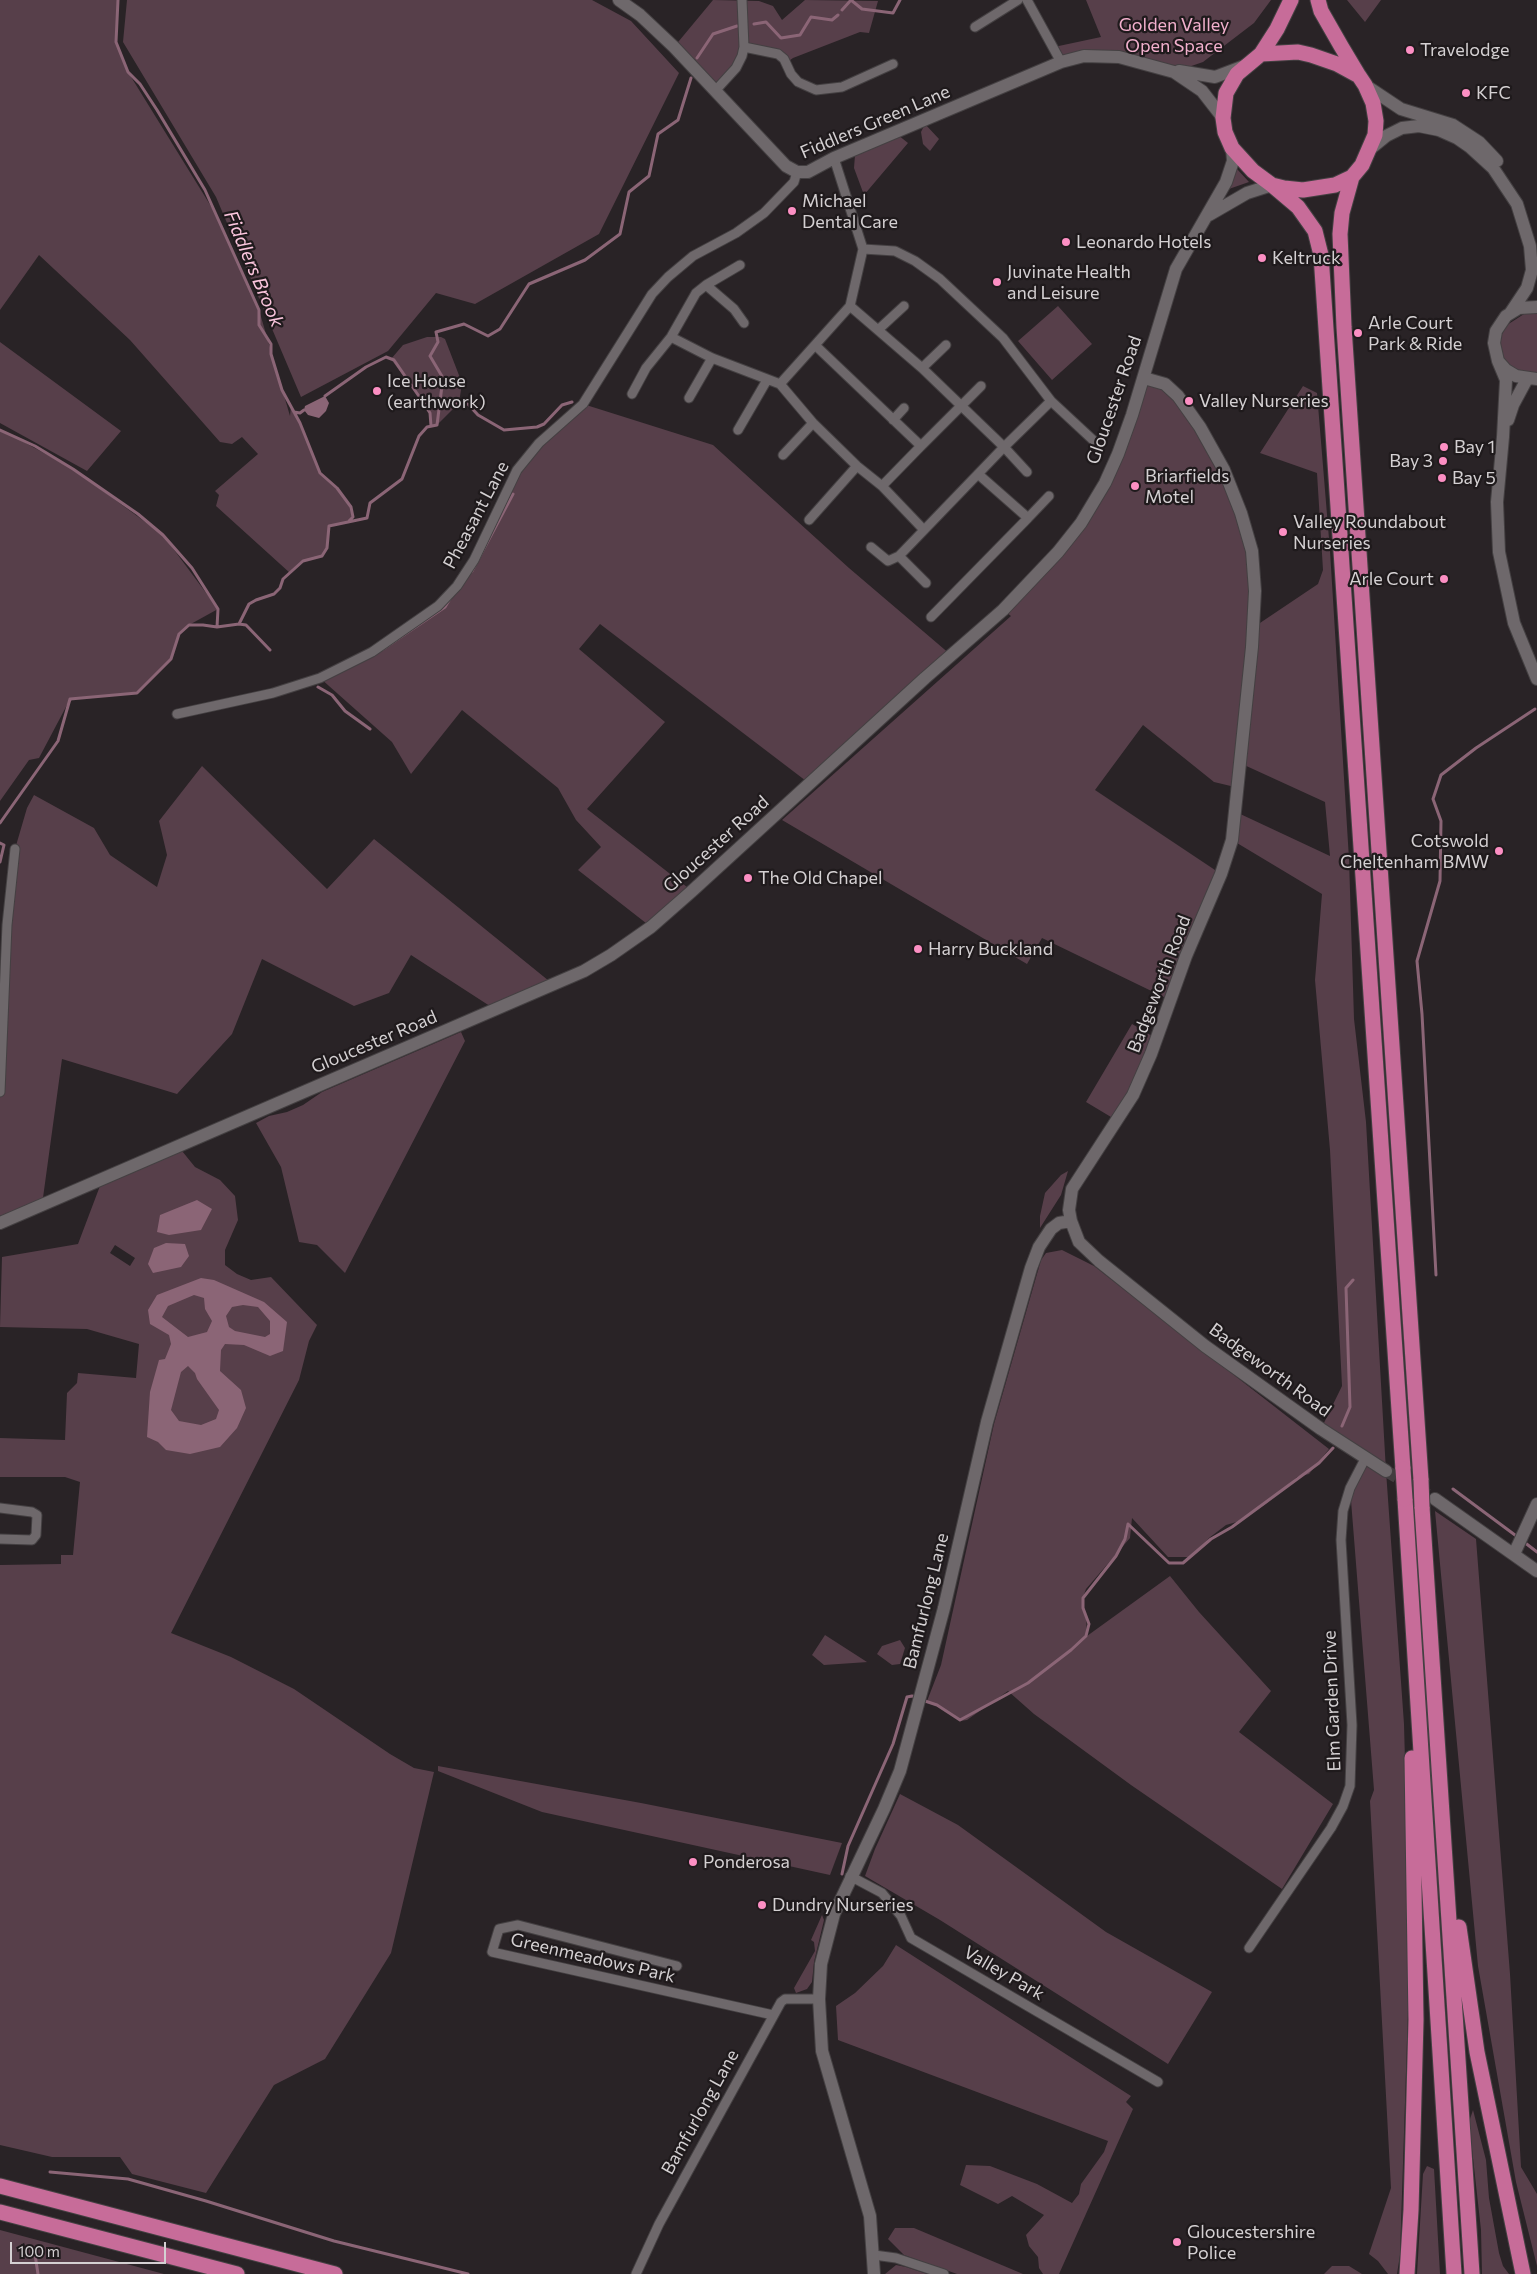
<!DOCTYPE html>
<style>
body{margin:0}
#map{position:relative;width:1537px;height:2274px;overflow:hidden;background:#292326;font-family:Commissioner,sans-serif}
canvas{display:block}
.scale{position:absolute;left:10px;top:2242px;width:156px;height:22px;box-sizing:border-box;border:2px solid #d4d0d2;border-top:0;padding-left:6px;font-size:15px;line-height:18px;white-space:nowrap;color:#d4d0d2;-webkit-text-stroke:4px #1f1a1c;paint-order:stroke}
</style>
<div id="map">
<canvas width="1537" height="2274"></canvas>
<div class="scale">100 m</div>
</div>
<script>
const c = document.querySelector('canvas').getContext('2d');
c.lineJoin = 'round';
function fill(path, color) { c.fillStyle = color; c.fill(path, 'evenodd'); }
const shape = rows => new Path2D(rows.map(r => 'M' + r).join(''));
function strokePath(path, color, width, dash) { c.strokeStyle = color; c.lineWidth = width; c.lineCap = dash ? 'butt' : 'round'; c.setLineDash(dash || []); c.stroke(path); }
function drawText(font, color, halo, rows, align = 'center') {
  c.font = font + ' Commissioner,sans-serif'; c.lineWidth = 4.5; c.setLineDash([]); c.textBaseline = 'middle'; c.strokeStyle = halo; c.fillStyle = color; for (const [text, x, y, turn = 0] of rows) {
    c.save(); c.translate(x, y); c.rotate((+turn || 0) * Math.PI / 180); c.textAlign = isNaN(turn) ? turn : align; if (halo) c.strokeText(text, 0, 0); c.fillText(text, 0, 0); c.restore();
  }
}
fill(shape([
 [0,0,118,0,116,42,128,72,217,216,259,310,290,416,291,406,300,423,320,473,337,488,351,507,353,517,349,522,329,526,327,548,322,556,303,561,290,573,216,506,219,495,215,491,258,454,242,437,232,444,220,442,130,340,39,255,0,310],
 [127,0,592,0,631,21,679,73,599,234,475,304,436,293,388,351,301,397,216,197,123,42],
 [713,0,759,1,773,6,782,20,805,0,878,1,869,33,860,32,793,58,786,63,781,56,743,52,715,91,674,47],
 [1086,0,1271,0,1254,23,1203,62,1174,72,1119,57,1061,62,1054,47,1101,37],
 [1347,0,1381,0,1365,22],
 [925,124,939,139,930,151,923,144,921,132],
 [898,135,908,143,864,195,854,168,855,155],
 [1237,169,1249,182,1226,190],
 [1058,306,1092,344,1052,380,1018,341],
 [1524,314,1537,314,1537,374,1523,374,1507,363,1502,355,1500,345,1502,334,1507,325],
 [427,337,441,337,445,339,462,383,459,403,437,425,431,426,430,413,391,359,403,345],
 [0,342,121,431,87,471,0,423],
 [1144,378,1165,384,1200,427,1252,551,1254,627,1318,584,1323,570,1317,473,1260,453,1303,386,1317,393,1330,551,1349,859,1354,1019,1366,1122,1386,1471,1404,1724,1410,1949,1400,2255,1397,2274,1388,2274,1378,2261,1369,2254,1391,2188,1370,1801,1374,1790,1350,1488,1365,1457,1321,1429,1342,1386,1330,1150,1315,980,1322,894,1232,840,1236,812,1330,856,1325,802,1242,764,1239,788,1214,782,1143,725,1095,790,1221,874,1170,1000,1042,938,1027,964,782,820,1011,616,1003,610,1035,577,1105,483],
 [583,404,713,445,849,568,951,655,810,784,600,624,579,649,665,722,587,809,692,891,651,927,578,870,601,847,576,820,558,788,462,710,411,774,392,742,320,678,372,652,457,586,517,470],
 [0,429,73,469,163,535,218,609,189,625,179,634,171,659,137,693,73,699,67,705,39,758,29,760,0,801],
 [202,766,327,889,374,839,554,985,496,1010,411,955,389,993,354,1006,262,959,232,1034,177,1094,62,1059,42,1205,4,1222,0,1215,0,1092,15,849,27,808,34,795,94,828,110,855,157,887,167,855,159,821],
 [1132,1024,1157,1039,1116,1120,1086,1102],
 [461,1032,465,1041,345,1273,317,1245,299,1242,281,1167,256,1123,269,1116,287,1112,303,1105,322,1092],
 [178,1146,195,1167,220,1180,235,1196,238,1220,225,1250,225,1265,237,1274,251,1280,271,1277,317,1325,309,1341,299,1380,171,1633,231,1657,294,1689,390,1754,414,1768,434,1772,391,1953,325,2059,274,2085,206,2193,132,2174,120,2157,52,2157,0,2145,0,1565,61,1564,61,1555,73,1555,80,1482,65,1477,0,1477,0,1438,65,1440,67,1393,77,1383,78,1373,136,1378,139,1344,87,1329,0,1327,2,1257,78,1244,103,1178],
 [115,1245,135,1258,130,1266,110,1253],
 [1068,1171,1061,1195,1040,1228,1040,1216,1045,1193,1061,1175],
 [1062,1250,1094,1266,1329,1449,1309,1474,1297,1477,1267,1503,1240,1521,1226,1525,1209,1538,1192,1557,1168,1557,1132,1518,1130,1538,1086,1589,1082,1600,1086,1614,1087,1636,1170,1576,1199,1612,1271,1691,1239,1732,1333,1804,1282,1889,1131,1785,1034,1714,1008,1691,967,1720,960,1721,937,1705,927,1701,941,1665,994,1424,1041,1260,1046,1253],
 [1435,1511,1476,1539,1510,1974,1521,2167,1537,2194,1537,2266,1516,2182,1478,1966],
 [825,1635,867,1662,868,1662,824,1665,812,1655],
 [900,1640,905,1648,900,1664,892,1665,877,1654,882,1646],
 [438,1766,641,1803,842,1843,830,1875,542,1812,438,1771],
 [900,1794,958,1825,1106,1932,1212,1992,1168,2064,940,1920,865,1876,875,1849],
 [822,1915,824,1920,814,1962,812,1982,807,1989,796,1993,794,1988,815,1951,814,1942,811,1940],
 [896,1945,1131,2096,1126,2102,1133,2109,1059,2274,1043,2274,1039,2268,1038,2257,1029,2246,1026,2235,1044,2215,1012,2196,998,2204,960,2185,966,2165,990,2166,1037,2184,1072,2203,1079,2194,1081,2184,1104,2152,1108,2141,838,2040,836,2006,855,1993,883,1966],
 [1473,2110,1486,2160,1489,2198,1499,2253,1503,2266,1509,2274,1482,2274,1481,2230,1469,2122],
 [1427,2166,1434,2169,1440,2274,1417,2274,1423,2174],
 [895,2228,914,2228,1023,2274,957,2274,904,2255,888,2239],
 [0,2230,164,2274,0,2274],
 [896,2265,906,2267,927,2274,885,2274],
 [1332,2266,1349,2266,1362,2274,1324,2274]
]), '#573f4a');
fill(shape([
 [325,396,329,403,326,411,319,418,308,415,304,410,305,406],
 [197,1200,212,1209,201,1230,169,1235,157,1232,160,1215],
 [166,1243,185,1244,189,1256,181,1267,153,1273,148,1264,154,1248],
 [201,1278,214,1280,264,1302,287,1322,283,1351,270,1356,244,1345,225,1344,221,1350,220,1371,241,1390,246,1408,237,1428,220,1447,190,1454,166,1450,158,1442,147,1437,150,1392,159,1360,165,1359,171,1344,169,1335,150,1324,148,1310,157,1295],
 [194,1295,204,1298,205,1309,212,1321,207,1332,188,1337,162,1317,168,1306],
 [243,1305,258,1307,270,1321,270,1334,265,1337,235,1331,229,1327,226,1316,232,1307],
 [188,1366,195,1373,197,1379,219,1410,216,1419,201,1425,179,1421,171,1410,181,1372]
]), '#8b6576');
strokePath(shape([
 [118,0,116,42,128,72,140,84,157,110,205,190,259,310,259,325,271,344,271,354,282,390,300,423,320,473,337,488,351,507,353,517,349,521],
 [842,10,851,0,862,9,893,13,900,0],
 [754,24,766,22,781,38,800,35,811,17,832,20,838,15],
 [697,58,713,34,737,26],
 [325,396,366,367,386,357,394,360,425,405,430,413,431,426],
 [441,404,467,403,478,415,504,430,537,427,544,424,562,405,572,402],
 [294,412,300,413,304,410],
 [0,430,35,446,73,469,138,514,163,535,192,568,218,609,217,627],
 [472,571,513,494],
 [239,624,246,625,270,650],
 [383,649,445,607,451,597],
 [318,687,332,695,345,711,370,729],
 [0,823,58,741,70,699,137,693,171,659,179,634,189,625,203,625,217,627,239,624,249,604,256,600,274,594,280,588,283,579,303,561,322,556,327,548,329,526,367,518,370,503,402,479,419,436,427,427,437,425,443,378,430,356,438,342,436,332,464,324,488,336,500,329,529,284,585,260,620,234,629,192,649,176,658,134,678,120,691,78],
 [0,843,4,845,0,862],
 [1436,1275,1422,1014,1417,961,1440,881,1441,821,1433,799,1441,775,1476,748,1535,709],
 [1342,1426,1350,1407,1346,1288,1353,1280],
 [1453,1489,1519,1538],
 [1524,1542,1537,1552],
 [922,1700,937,1705,960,1720,1028,1683,1071,1650,1086,1636,1089,1624,1083,1608,1083,1598,1116,1556,1125,1539,1128,1524,1169,1563,1183,1563,1211,1539,1232,1527,1319,1463,1333,1448],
 [842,1874,848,1846,893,1744,907,1697,912,1696,917,1697],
 [50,2172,128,2179,206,2201,334,2241,468,2274],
 [34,2248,38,2274]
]), '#8b6576', 3);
strokePath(shape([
 [1386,1471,1435,1499]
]), '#433d40', 12, [12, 6]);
const street = shape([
 [1027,0,1061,62],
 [975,27,1018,0],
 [744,47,778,54,784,59,791,74,798,82,816,90,842,87,893,64],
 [715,91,736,68,742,56,744,47,742,0],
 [834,158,863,249,850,306,922,368,1004,447,899,556,888,561,871,547],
 [863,249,895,251,915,261,940,279,1003,338,1051,401,1093,440],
 [706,285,740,265],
 [850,306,780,384,813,423,857,466,882,486,924,530],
 [879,329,904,306],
 [671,337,712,358,780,384],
 [816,346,921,446,882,486],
 [922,368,946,345],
 [632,394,646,368,671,337,696,293,706,285,734,309,744,323],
 [689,398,712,358],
 [893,420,904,408],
 [738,430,767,380],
 [921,446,981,386],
 [783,455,813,423],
 [1027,472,1004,447,1051,401],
 [1028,518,1049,496],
 [809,520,857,466],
 [899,556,926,583],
 [931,617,1028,518,978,474],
 [177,714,273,693,320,678,372,652,438,606,457,586,474,560,517,470,539,443,583,404,652,294,668,277,693,256,736,233,764,213,794,182,797,172],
 [0,1092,7,925,15,849],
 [0,1508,32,1512,37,1515,36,1535,32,1540,0,1539],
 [850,1876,882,1893,901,1916,911,1938,1158,2082],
 [1249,1948,1331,1828,1343,1806,1350,1786,1352,1725,1341,1540,1343,1511,1350,1488,1366,1457],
 [677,1966,518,1925,499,1929,492,1952,773,2015],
 [874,2255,896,2258,944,2274],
 [636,2274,659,2224,781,2002,785,1999,819,1999]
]);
const secondary = shape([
 [619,0,640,15,674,47,786,166,797,172,808,172,834,158,1061,62,1084,56,1119,57,1174,72,1202,91,1223,118],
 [1179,71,1215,77,1244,66],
 [1365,85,1401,109,1453,125,1479,142,1497,161],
 [1370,149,1386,136,1402,128,1419,126,1439,130,1457,138,1470,147,1493,168,1517,204,1530,246,1532,270,1527,288,1511,312],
 [1209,215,1247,193,1272,185],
 [1537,307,1519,308,1506,316,1496,331,1494,343,1498,361,1506,370,1516,376,1537,379],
 [1498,361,1506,380,1503,437,1497,502,1499,552,1514,623,1537,679],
 [1144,378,1165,384,1178,396,1200,427,1224,470,1241,513,1252,551,1255,591,1252,647,1232,840,1221,874,1186,956,1151,1054,1133,1095,1072,1189,1069,1210,1071,1221,1079,1242,1099,1261,1205,1346,1321,1429,1386,1471],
 [1508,420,1513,405,1527,379],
 [0,1223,584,971,611,955,651,927,692,891,925,678,1003,610,1058,552,1081,523,1105,483,1118,454,1132,415,1176,269,1226,182,1233,161,1232,148],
 [1435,1499,1537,1571],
 [1514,1554,1537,1504],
 [874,2274,870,2216,822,2051,819,1999,821,1964,834,1914,884,1809,900,1771,944,1608,987,1422,1031,1268,1039,1247,1051,1229,1059,1223,1071,1221]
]);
const highway = shape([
 [1318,0,1321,11,1341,46,1359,76,1365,85,1373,103,1376,121,1375,135,1362,165,1352,177,1335,185,1303,190,1284,188,1272,185,1253,171,1232,148,1225,132,1223,118,1226,93,1237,74,1261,54,1298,52,1311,55,1337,64,1359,76],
 [1261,54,1277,29,1291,0],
 [1352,177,1342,213,1340,234,1344,327,1421,1480],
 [1272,185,1298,207,1315,231,1321,255,1403,1469],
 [1405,1499,1454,2274],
 [1422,1507,1472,2274],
 [1459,1927,1477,2052,1523,2274],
 [0,2186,335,2274],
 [0,2212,237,2274],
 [1407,2274,1411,2210,1416,2020,1412,1758]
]);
strokePath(street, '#444042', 11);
strokePath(secondary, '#444042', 14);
strokePath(highway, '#444042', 17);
strokePath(street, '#6e686b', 9);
strokePath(secondary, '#6e686b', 12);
strokePath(highway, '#c76c99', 15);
const highwayBridge = shape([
 [1403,1469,1405,1499],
 [1421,1480,1422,1507]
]);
strokePath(highwayBridge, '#444042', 17, []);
strokePath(highwayBridge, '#c76c99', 15);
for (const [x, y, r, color] of [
 [1410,50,5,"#fc8fc3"],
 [1466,93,5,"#fc8fc3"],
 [792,211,5,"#fc8fc3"],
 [1066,242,5,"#fc8fc3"],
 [1262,258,5,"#fc8fc3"],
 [997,282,5,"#fc8fc3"],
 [1358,333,5,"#fc8fc3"],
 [377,391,5,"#fc8fc3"],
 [1189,401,5,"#fc8fc3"],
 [1444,447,5,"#fc8fc3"],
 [1443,461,5,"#fc8fc3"],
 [1442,478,5,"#fc8fc3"],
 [1135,486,5,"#fc8fc3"],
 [1283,532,5,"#fc8fc3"],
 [1444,579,5,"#fc8fc3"],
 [1499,851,5,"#fc8fc3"],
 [748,878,5,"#fc8fc3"],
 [918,949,5,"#fc8fc3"],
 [693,1862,5,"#fc8fc3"],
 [762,1905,5,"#fc8fc3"],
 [1177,2242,5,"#fc8fc3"]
]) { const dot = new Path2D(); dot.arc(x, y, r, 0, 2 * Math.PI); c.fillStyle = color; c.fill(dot); strokePath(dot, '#1f1a1c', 2); }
drawText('18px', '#f2b0cd', '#1f1a1c', [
 ["Golden Valley",1174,25],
 ["Open Space",1174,46]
]);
drawText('18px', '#d4d0d2', '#1f1a1c', [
 ["Travelodge",1420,50],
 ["KFC",1476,93],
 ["Michael",802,201],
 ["Dental Care",802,222],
 ["Leonardo Hotels",1076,242],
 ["Keltruck",1272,258],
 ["Juvinate Health",1007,272],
 ["and Leisure",1007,293],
 ["Arle Court",1368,323],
 ["Park & Ride",1368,344],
 ["Ice House",387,381],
 ["(earthwork)",387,402],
 ["Valley Nurseries",1199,401],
 ["Bay 1",1454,447],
 ["Bay 3",1433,461,"right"],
 ["Briarfields",1145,476],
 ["Motel",1145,497],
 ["Bay 5",1452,478],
 ["Valley Roundabout",1293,522],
 ["Nurseries",1293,543],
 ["Arle Court",1434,579,"right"],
 ["Cotswold",1489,841,"right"],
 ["Cheltenham BMW",1489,862,"right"],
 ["The Old Chapel",758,878],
 ["Harry Buckland",928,949],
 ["Ponderosa",703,1862],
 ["Dundry Nurseries",772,1905],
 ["Gloucestershire",1187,2232],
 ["Police",1187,2253]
], 'left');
drawText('18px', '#d4d0d2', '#1f1a1c', [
 ["Fiddlers Green Lane",875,122,-23],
 ["Gloucester Road",1114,400,-71],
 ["Pheasant Lane",476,515,-62],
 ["Gloucester Road",716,844,-42],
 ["Badgeworth Road",1159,984,-69],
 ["Gloucester Road",374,1042,-23],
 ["Badgeworth Road",1270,1370,36],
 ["Bamfurlong Lane",926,1601,-76],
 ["Elm Garden Drive",1332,1701,-92],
 ["Greenmeadows Park",593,1958,13],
 ["Valley Park",1004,1973,30],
 ["Bamfurlong Lane",700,2112,-61]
]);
drawText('italic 19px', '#fbc5dd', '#1f1a1c', [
 ["Fiddlers Brook",254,269,67]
]);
</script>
